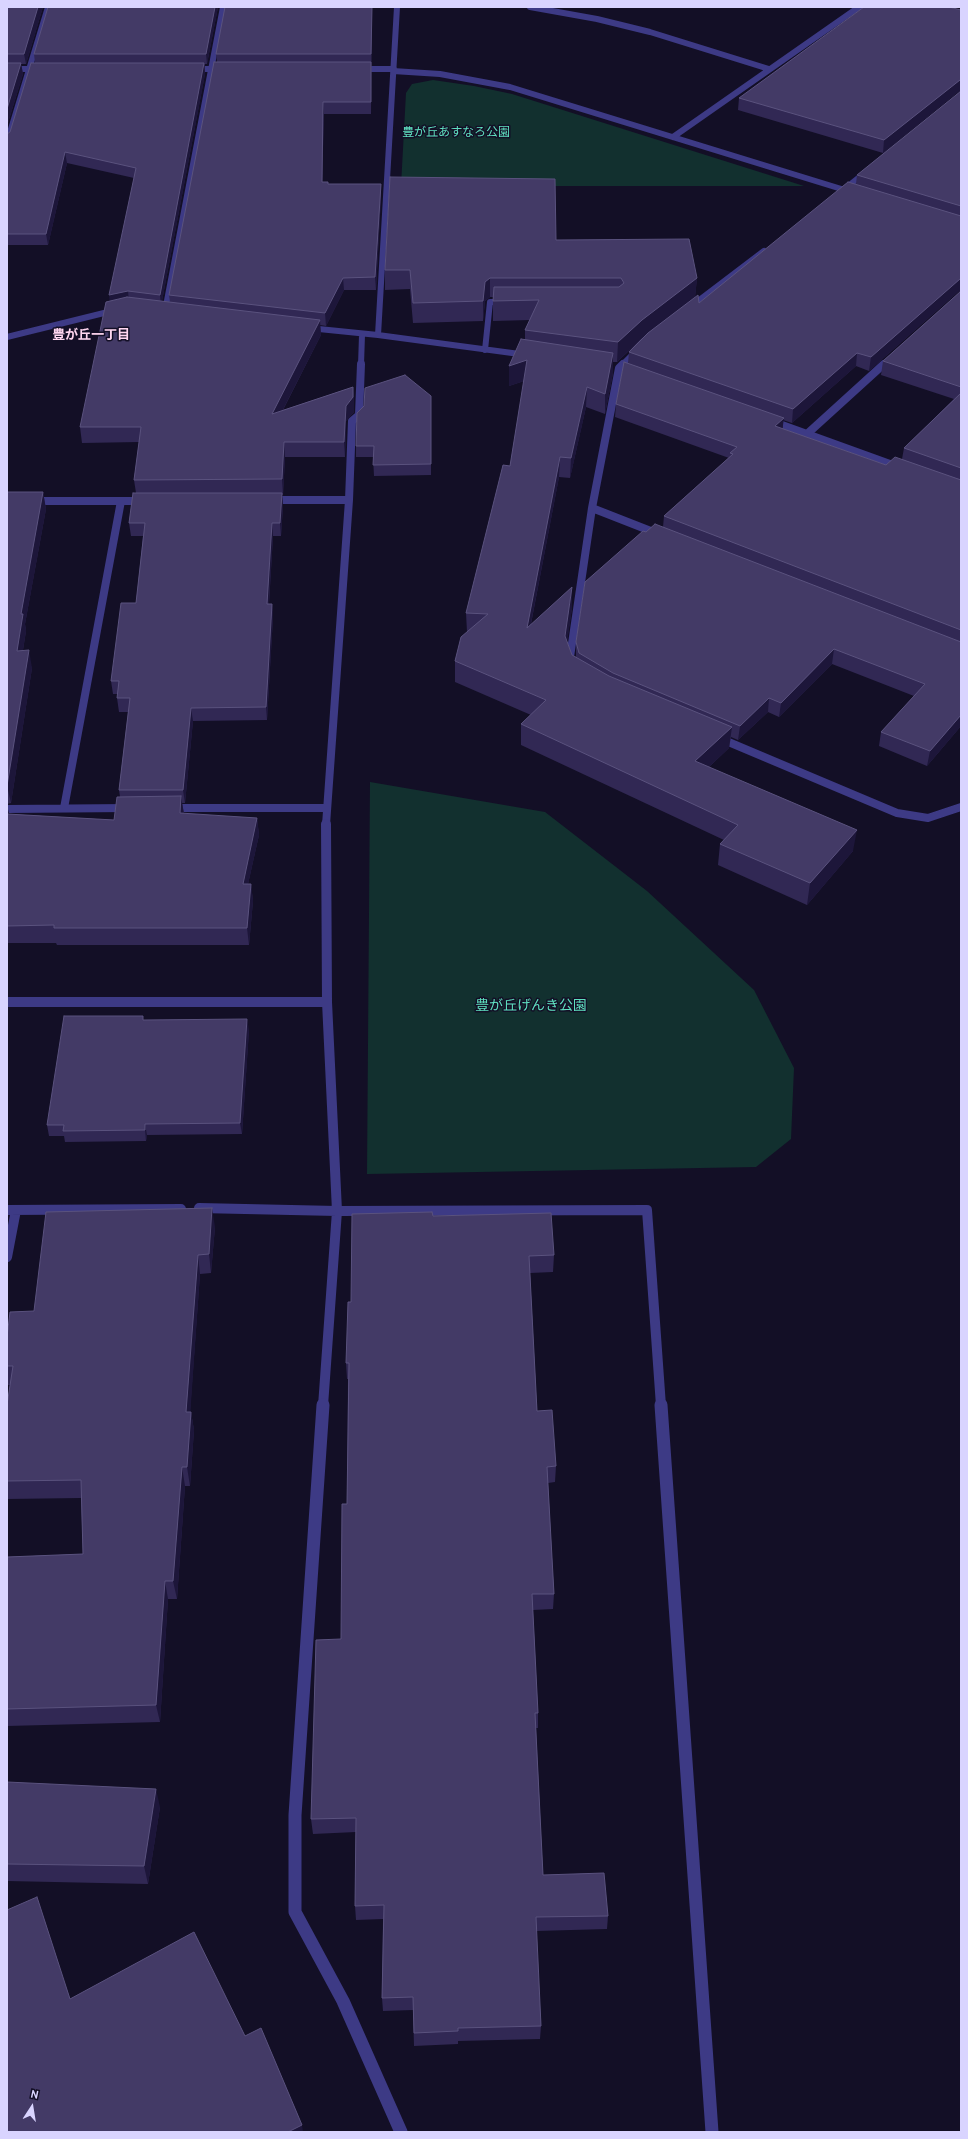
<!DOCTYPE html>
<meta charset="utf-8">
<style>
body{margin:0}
#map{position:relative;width:968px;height:2139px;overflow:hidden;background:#130f26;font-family:Overpass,sans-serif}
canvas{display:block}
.frame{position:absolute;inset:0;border:8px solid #d9d4ff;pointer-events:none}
.north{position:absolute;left:12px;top:2087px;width:40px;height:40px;-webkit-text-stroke:3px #130f26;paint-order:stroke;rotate:12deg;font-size:11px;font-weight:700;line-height:16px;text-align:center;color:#d9d4ff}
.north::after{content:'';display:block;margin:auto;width:14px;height:18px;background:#d9d4ff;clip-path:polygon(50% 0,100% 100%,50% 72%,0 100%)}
</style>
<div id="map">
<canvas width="968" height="2139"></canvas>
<div class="frame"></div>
<div class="north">N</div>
</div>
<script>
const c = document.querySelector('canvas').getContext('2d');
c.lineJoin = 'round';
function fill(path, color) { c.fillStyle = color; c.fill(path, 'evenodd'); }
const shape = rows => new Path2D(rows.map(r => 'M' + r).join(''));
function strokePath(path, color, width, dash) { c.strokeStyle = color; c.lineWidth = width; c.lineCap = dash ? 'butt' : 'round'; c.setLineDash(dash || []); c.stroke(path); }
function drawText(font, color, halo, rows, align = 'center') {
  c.font = font + ' Overpass,"Noto Sans JP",sans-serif'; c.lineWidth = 3; c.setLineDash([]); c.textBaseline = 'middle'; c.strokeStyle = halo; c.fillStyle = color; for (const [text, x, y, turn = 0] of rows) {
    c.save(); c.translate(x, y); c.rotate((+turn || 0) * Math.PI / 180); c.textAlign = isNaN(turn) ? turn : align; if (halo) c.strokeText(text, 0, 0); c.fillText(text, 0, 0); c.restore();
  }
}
fill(shape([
 [433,80,474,86,512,94,804,186,401,186,406,93,412,84],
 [370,782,545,812,647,891,754,990,794,1068,791,1139,756,1167,367,1174]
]), '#12302f');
strokePath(shape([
 [530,7,597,19,650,32,769,69],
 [7,69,42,69],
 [192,69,226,69],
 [358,69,394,69],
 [393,71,440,74,510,87,848,191],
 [673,137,859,7],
 [7,142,48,7],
 [842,191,867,171],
 [689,308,764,251],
 [165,311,223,7],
 [309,328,378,335,527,355],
 [378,335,397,7],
 [7,337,116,310],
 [485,350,490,302,506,302],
 [361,365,362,335],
 [622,365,638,349],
 [883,365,892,357]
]), '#3d3a85', 6);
strokePath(shape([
 [771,421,901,468],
 [807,434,884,364],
 [269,500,349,500,326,825],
 [349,500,352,421,359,415,361,364],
 [7,501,145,501],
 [592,508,661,535],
 [572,665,570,657,592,508,619,368,623,364],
 [719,738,897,813,928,818,961,807],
 [64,808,121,501],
 [169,808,326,808],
 [7,809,129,808]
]), '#3d3a85', 8);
strokePath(shape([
 [7,1002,327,1002],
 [199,1208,337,1211,327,1002,326,824],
 [7,1210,181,1209],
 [7,1257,16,1210],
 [323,1406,337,1211,647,1210,661,1406]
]), '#3d3a85', 10);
strokePath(shape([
 [323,1405,295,1815,295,1912,343,2001,401,2132],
 [661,1405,712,2132]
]), '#3d3a85', 13);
fill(shape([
 [7,7,43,7,26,64,21,64,23,74,7,126],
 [218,7,207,64,205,64,205,74,162,301,170,302,169,295,217,62,216,54,372,7,371,114,324,114,322,182,328,184,381,184,381,196,376,290,344,290,326,326,320,325,321,335,283,410,353,387,354,402,354,412,346,421,345,457,285,457,283,495,282,495,283,506,281,536,273,536,269,604,272,604,273,617,267,720,193,721,185,803,182,803,184,814,257,818,259,835,248,884,251,884,253,901,249,945,57,945,56,943,7,943,7,805,9,814,114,820,120,797,119,790,128,712,119,712,117,698,118,694,113,694,111,681,136,603,143,536,131,536,129,523,136,493,134,480,139,442,82,443,80,427,110,301,134,178,67,163,48,245,7,245,7,134,10,132,35,63,34,54],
 [961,10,961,726,927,766,879,746,881,732,914,696,832,664,779,717,768,712,738,740,731,737,729,748,709,767,853,851,807,905,718,865,720,844,724,840,521,745,521,724,531,715,455,682,455,661,467,632,466,613,510,466,524,381,509,386,509,366,525,340,525,330,530,320,493,321,493,297,490,297,485,301,483,321,413,323,410,289,385,290,385,270,556,240,697,278,695,297,699,303,856,184,857,175,960,92,958,92,883,153,738,110,739,98],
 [958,292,960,292,883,361,881,375,954,399,904,448,902,459,886,465,783,429,783,420,792,423,856,366,869,371],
 [643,338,629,352,628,363,616,404,615,417,729,458,664,516,663,527,646,532,576,642,576,657,572,655,567,641,572,608,531,624,559,477,570,478,586,407,605,414,613,373,613,362,617,362],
 [431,396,431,475,374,476,373,457,356,457,356,446],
 [7,492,43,492,46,509,25,624,26,631,23,650,32,668,11,803,7,804],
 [144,1020,249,1030,242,1134,147,1135,146,1141,65,1142,64,1136,49,1136,47,1125],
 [433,1216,554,1255,553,1272,530,1273,537,1411,556,1466,555,1482,548,1483,554,1594,553,1609,533,1610,538,1713,538,1728,536,1728,543,1875,608,1916,607,1929,536,1931,541,2026,540,2039,458,2041,458,2044,414,2046,413,2010,383,2011,382,1998,383,1919,356,1920,355,1906,356,1832,313,1834,311,1819,341,1639,347,1504,348,1379,347,1379,346,1363,351,1302],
 [215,1227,211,1273,200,1274,190,1412,191,1412,194,1430,190,1486,185,1486,177,1599,168,1599,160,1722,7,1726,7,1557,83,1554,81,1498,7,1499,7,1405,10,1385,8,1385,7,1381,7,1337,34,1311],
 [7,1782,160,1807,148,1884,7,1881]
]), '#312854');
fill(shape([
 [38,7,43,7,26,64,24,54],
 [215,7,218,7,207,64,206,54],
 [21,63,23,74,7,126,7,109],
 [204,63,205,74,161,306,160,295],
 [960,80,961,80,961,92,958,92,883,153,884,140],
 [323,102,324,114,322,194,322,182],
 [65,152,67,163,48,245,46,234],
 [381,184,381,196,376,290,375,277],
 [343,278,344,290,326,326,325,313],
 [490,278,490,297,485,301,483,321,483,301,485,282],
 [697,278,695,298,641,339,617,362,618,342,642,320],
 [960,279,961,279,961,292,958,292,869,371,871,357],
 [128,291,129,302,110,307,109,295],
 [320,320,321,335,273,429,272,414],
 [613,353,613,373,605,414,605,394],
 [857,353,856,366,792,423,793,409],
 [527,360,527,380,509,386,509,366],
 [353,387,354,402,354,412,346,421,345,457,344,442,346,406],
 [587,387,586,407,570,478,571,458],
 [784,418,782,432,775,426],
 [284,442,285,457,283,495,282,479],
 [560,457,559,477,526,649,527,628],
 [43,492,46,509,25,624,26,631,20,668,17,651,21,614],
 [282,493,283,506,281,536,280,523],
 [272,523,273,536,268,617,267,604],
 [572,587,572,608,565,657,565,636],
 [272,604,273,617,267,720,266,707],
 [834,649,832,664,779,717,781,703],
 [29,650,32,668,11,803,7,786],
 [769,698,768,712,738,740,740,726],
 [191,708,193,721,185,803,183,790],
 [961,715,961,726,927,766,930,751],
 [732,727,729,748,693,782,695,761],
 [181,796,184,814,180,813],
 [7,805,9,814,7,826],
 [257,818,259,835,244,902,243,884],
 [857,830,853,851,807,905,810,883],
 [251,884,253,901,249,945,247,928],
 [247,1019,249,1030,242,1134,240,1123],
 [145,1124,147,1135,146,1141,145,1130],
 [212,1208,215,1227,211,1273,209,1254],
 [198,1255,200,1274,189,1431,186,1412],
 [191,1412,194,1430,190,1486,187,1467],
 [182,1467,185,1486,177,1599,173,1581],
 [165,1581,168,1599,160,1722,156,1705],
 [156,1789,160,1807,148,1884,144,1866],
 [302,2125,303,2132,288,2132]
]), '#1d163a');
const building = shape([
 [7,7,38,7,24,54,7,54,7,7],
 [48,7,215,7,206,54,34,54,48,7],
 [225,7,372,7,371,54,216,54,225,7],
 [864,7,949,7,961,10,961,80,960,80,884,140,739,98,864,7],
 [214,62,371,62,371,102,323,102,322,182,328,182,328,184,381,184,375,277,343,278,325,313,169,295,214,62],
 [7,63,21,63,7,109,7,63],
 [31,63,204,63,160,295,128,291,109,295,136,168,65,152,46,234,7,234,7,134,10,132,31,63],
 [961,91,961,206,857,175,961,91],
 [390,177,555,179,556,240,689,239,697,278,642,320,618,342,525,330,539,300,493,301,494,287,619,287,624,283,621,278,490,278,485,282,483,301,413,303,410,270,385,270,390,177],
 [848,182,961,216,961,279,960,279,871,357,857,353,793,409,629,352,648,333,698,295,699,303,848,182],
 [961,291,961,387,883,361,961,291],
 [127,297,320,320,272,414,353,387,353,397,346,406,344,442,284,442,282,479,134,480,141,427,80,427,106,302,127,297],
 [521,339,613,353,605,394,587,387,571,458,560,457,527,628,572,587,565,636,572,655,609,676,732,727,695,761,857,830,810,883,720,844,738,825,521,724,546,700,455,661,461,637,488,614,466,613,503,465,510,466,527,360,509,366,521,339],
 [624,362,784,418,775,426,886,465,895,457,961,480,961,630,664,516,733,454,730,453,737,447,616,404,624,362],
 [405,375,431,396,431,464,373,465,374,446,356,446,357,413,364,406,365,388,405,375],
 [961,393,961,468,904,448,961,393],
 [7,492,43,492,21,614,23,614,17,651,29,650,7,786,7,492],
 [133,493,282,493,280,523,272,523,267,604,272,604,266,707,191,708,183,790,119,790,130,698,117,698,119,681,111,681,121,603,136,603,145,523,129,523,133,493],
 [655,524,961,642,961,715,930,751,881,732,925,684,834,649,781,703,769,698,740,726,613,673,579,653,576,642,585,582,643,531,646,532,655,524],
 [181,796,180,813,257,818,243,884,251,884,247,928,54,928,54,925,7,926,7,814,114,820,117,797,181,796],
 [64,1016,143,1016,143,1020,247,1019,240,1123,145,1124,145,1130,63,1131,64,1125,47,1125,64,1016],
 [212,1208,209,1254,198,1255,186,1412,191,1412,187,1467,182,1467,173,1581,165,1581,156,1705,7,1709,7,1557,83,1554,81,1480,7,1481,7,1405,13,1366,7,1366,7,1337,10,1312,34,1311,46,1212,212,1208],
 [432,1212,433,1216,551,1213,554,1255,529,1256,537,1411,552,1410,556,1466,547,1467,554,1594,532,1594,538,1713,535,1713,543,1875,604,1873,608,1916,536,1917,541,2026,458,2028,458,2031,414,2033,413,1997,382,1998,384,1905,355,1906,356,1818,311,1819,316,1640,341,1639,342,1504,347,1504,349,1363,346,1363,348,1302,351,1302,352,1214,432,1212],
 [7,1782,156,1789,144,1866,7,1864,7,1782],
 [37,1897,70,1999,194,1932,245,2036,261,2028,302,2125,288,2132,7,2132,7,1910,37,1897]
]);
fill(building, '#433a66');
strokePath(building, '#5a527e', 1);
drawText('12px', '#5fe0c0', '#130f26', [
 ["豊が丘あすなろ公園",456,134]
]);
drawText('bold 13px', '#ffd6f0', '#130f26', [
 ["豊が丘一丁目",91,336]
]);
drawText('14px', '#5fe0c0', '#130f26', [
 ["豊が丘げんき公園",531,1007]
]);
</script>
